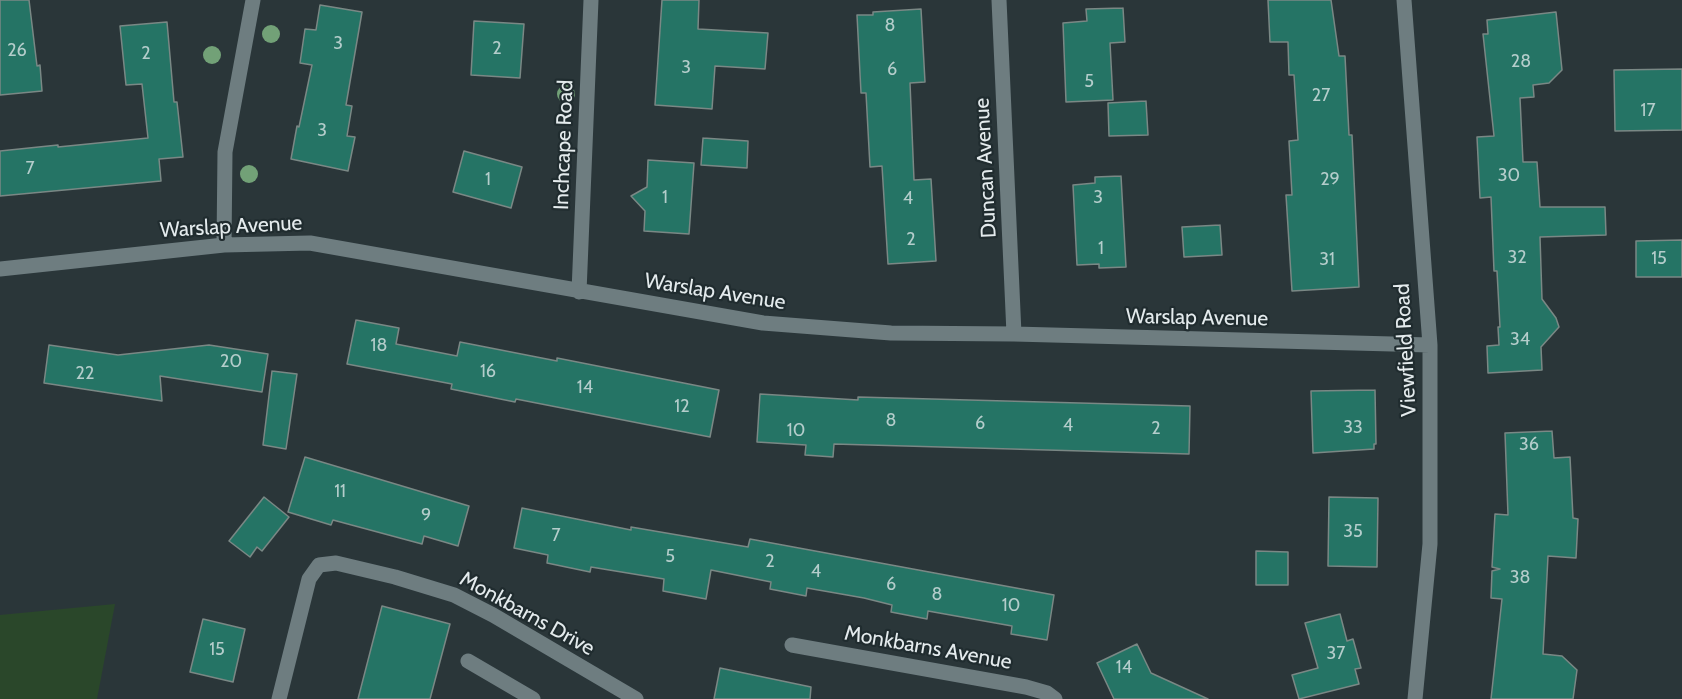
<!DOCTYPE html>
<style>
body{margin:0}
canvas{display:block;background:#2a3639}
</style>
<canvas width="1682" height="699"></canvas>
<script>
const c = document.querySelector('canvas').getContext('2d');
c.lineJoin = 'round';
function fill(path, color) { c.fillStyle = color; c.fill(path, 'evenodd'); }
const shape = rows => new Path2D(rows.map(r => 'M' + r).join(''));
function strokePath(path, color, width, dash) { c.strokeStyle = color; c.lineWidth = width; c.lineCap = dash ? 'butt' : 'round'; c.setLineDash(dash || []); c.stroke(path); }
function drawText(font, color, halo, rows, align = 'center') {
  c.font = font + ' Cabin,sans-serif'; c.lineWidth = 4.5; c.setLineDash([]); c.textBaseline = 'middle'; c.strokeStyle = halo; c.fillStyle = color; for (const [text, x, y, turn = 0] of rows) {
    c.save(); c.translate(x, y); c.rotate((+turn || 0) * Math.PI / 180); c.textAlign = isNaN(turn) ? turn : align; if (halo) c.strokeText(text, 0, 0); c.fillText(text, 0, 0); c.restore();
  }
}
fill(shape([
 [115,604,97,699,0,699,0,615]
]), '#2a472a');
const building = shape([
 [0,0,29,0,37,66,40,65,42,91,0,95,0,0],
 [662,0,699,0,698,29,768,33,765,69,715,66,712,109,655,105,662,0],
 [1268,0,1331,0,1339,56,1345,56,1349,135,1352,135,1359,287,1292,291,1286,195,1292,195,1289,141,1298,140,1294,75,1289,75,1288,42,1270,42,1268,0],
 [320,5,362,12,346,105,352,106,347,136,355,137,348,171,291,159,297,126,299,127,312,65,300,63,305,29,316,30,320,5],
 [1123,8,1125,42,1110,43,1113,100,1066,102,1063,23,1087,21,1086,9,1123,8],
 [921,9,925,82,910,83,914,180,931,179,936,261,888,264,882,166,870,167,866,93,861,93,857,15,873,15,873,12,921,9],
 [1556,12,1562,70,1549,83,1533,85,1534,97,1520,98,1523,162,1537,162,1540,207,1605,207,1606,235,1540,237,1542,299,1556,318,1559,327,1541,347,1542,370,1488,373,1487,346,1499,345,1498,327,1500,327,1497,271,1494,271,1491,197,1480,198,1477,137,1494,136,1483,34,1488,34,1487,20,1556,12],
 [474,21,524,24,520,78,471,75,474,21],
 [167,22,174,102,177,102,183,157,159,159,161,181,0,196,0,151,58,145,58,147,148,138,142,84,126,85,120,26,167,22],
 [1682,69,1682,130,1615,131,1614,70,1682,69],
 [1146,101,1148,135,1109,136,1108,103,1146,101],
 [703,138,748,141,747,168,701,165,703,138],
 [464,151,522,167,511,208,453,192,464,151],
 [648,160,694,163,689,234,644,231,645,211,631,196,647,187,648,160],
 [1121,176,1126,267,1099,268,1099,264,1077,265,1073,185,1095,183,1095,177,1121,176],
 [1220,225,1222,255,1184,257,1182,227,1220,225],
 [1682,240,1682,277,1636,277,1636,241,1682,240],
 [356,320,399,328,396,344,457,356,460,342,557,361,557,358,719,390,710,437,516,399,515,402,451,389,452,384,347,364,356,320],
 [49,345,118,355,209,345,268,354,262,392,160,376,162,401,44,383,49,345],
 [272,371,297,374,286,449,263,445,272,371],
 [1375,390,1376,444,1374,444,1374,449,1313,453,1311,391,1375,390],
 [760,394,858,400,858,397,1190,406,1189,454,834,444,833,457,805,455,806,445,757,442,760,394],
 [1552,431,1554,458,1570,457,1573,518,1578,519,1576,558,1548,556,1543,654,1562,656,1577,670,1573,699,1491,699,1502,599,1491,598,1492,571,1500,569,1492,567,1495,514,1508,515,1505,433,1552,431],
 [305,457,469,506,458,546,424,536,422,544,333,520,331,525,288,512,305,457],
 [264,497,289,517,262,551,257,547,250,557,229,541,264,497],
 [1329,497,1378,498,1377,567,1328,566,1329,497],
 [522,508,631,530,631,527,748,547,750,539,1054,595,1047,640,1011,634,1012,626,928,611,927,619,891,612,892,605,864,598,807,588,806,596,770,589,771,582,711,570,706,599,663,591,664,579,591,567,590,572,547,563,548,555,514,548,522,508],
 [1256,551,1288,552,1288,585,1256,585,1256,551],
 [382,606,450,624,430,699,358,699,382,606],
 [1340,614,1347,641,1353,639,1361,668,1355,669,1359,684,1299,699,1292,675,1318,668,1305,623,1340,614],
 [203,619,245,629,233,682,190,672,203,619],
 [1137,644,1151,673,1208,699,1114,699,1097,663,1137,644],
 [720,668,811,687,810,699,714,699,720,668]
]);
fill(building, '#257465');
strokePath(building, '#7a8885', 1.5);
strokePath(shape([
 [999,0,1014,334],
 [1404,0,1430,345,1430,544,1415,699],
 [224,245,225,152,253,0],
 [0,269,224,245,310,243,763,323,891,333,1014,334,1430,345],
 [579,292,591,0],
 [792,645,1026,687,1047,693,1055,699],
 [468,661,533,699],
 [279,699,309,579,319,565,336,563,395,577,454,595,493,615,636,699]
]), '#6e7d80', 15);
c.fillStyle = '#72a177';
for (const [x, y] of [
 [271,34],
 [212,55],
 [566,94],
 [249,174]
]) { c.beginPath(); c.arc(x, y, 9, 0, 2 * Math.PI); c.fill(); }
drawText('18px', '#b4cdcb', null, [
 ["8",890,26],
 ["3",338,44],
 ["2",497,49],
 ["26",17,51],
 ["2",146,54],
 ["28",1521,62],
 ["3",686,68],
 ["6",892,70],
 ["5",1089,82],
 ["27",1321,96],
 ["17",1648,111],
 ["3",322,131],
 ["7",30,169],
 ["30",1509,176],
 ["1",488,180],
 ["29",1330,180],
 ["1",665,198],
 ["3",1098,198],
 ["4",908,199],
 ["2",911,240],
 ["1",1101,249],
 ["32",1517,258],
 ["15",1659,259],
 ["31",1327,260],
 ["34",1520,340],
 ["18",379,346],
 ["20",231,362],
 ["16",488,372],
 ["22",85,374],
 ["14",585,388],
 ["12",682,407],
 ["8",891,421],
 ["6",980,424],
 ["4",1068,426],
 ["33",1353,428],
 ["2",1156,429],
 ["10",796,431],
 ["36",1529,445],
 ["11",340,492],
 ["9",426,516],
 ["35",1353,532],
 ["7",556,536],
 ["5",670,557],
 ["2",770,562],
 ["4",816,572],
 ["38",1520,578],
 ["6",891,585],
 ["8",937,595],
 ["10",1011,606],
 ["15",217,650],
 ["37",1336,654],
 ["14",1124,668]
]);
drawText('21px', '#e4ebed', '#202c2f', [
 ["Inchcape Road",564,145,-88],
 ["Duncan Avenue",986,168,-93],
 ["Warslap Avenue",231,227,-3],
 ["Warslap Avenue",715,292,9],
 ["Warslap Avenue",1197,318,1],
 ["Viewfield Road",1406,350,-93],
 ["Monkbarns Drive",527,614,29],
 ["Monkbarns Avenue",928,648,10]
]);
</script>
